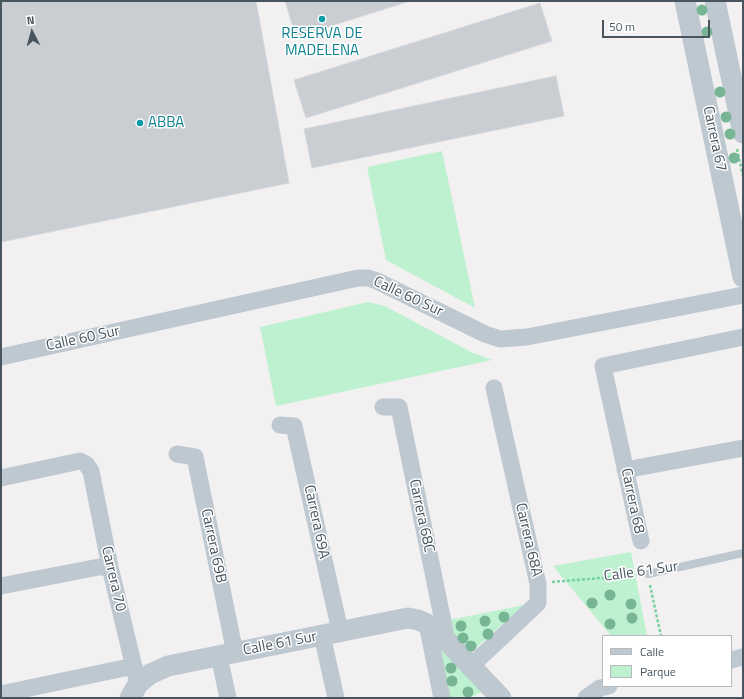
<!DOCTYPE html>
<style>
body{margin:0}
#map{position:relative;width:744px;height:699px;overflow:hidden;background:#f3f0f1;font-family:"Titillium Web",sans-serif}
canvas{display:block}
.frame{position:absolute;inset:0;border:2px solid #48555f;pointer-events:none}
.legend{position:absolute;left:602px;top:635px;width:130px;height:52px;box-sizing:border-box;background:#fff;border:1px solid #b6bbbf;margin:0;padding:5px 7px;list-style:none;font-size:12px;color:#48555f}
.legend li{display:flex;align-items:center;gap:8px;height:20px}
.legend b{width:20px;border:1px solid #b6bbbf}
.north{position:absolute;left:12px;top:12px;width:40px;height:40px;-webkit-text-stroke:3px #fff;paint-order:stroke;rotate:354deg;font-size:11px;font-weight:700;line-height:16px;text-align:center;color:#48555f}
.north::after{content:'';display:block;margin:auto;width:14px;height:18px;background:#48555f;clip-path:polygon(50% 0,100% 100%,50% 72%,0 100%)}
.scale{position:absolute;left:602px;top:20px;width:108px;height:18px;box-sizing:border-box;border:2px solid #48555f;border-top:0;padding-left:5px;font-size:12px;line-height:14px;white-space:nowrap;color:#48555f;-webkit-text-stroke:3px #fff;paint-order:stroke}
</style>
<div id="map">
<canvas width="744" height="699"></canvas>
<div class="frame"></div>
<ul class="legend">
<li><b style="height:5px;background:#bec8d0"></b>Calle</li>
<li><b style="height:11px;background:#bef1d0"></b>Parque</li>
</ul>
<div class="north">N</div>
<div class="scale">50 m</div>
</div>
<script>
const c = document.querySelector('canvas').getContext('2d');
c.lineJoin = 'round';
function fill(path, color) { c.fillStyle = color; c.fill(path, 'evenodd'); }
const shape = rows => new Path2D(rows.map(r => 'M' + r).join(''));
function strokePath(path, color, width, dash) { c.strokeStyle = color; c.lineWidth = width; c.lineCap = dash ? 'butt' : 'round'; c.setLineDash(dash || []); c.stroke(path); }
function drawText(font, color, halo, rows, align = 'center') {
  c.font = font + ' "Titillium Web",sans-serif'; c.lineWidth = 3; c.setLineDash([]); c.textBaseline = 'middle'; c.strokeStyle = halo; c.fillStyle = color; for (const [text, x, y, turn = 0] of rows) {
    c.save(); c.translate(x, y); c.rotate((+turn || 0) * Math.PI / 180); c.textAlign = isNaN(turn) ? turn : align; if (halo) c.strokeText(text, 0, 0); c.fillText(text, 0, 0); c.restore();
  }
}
fill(shape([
 [442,151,475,308,386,260,367,167],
 [368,302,385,306,471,352,492,360,276,406,260,327],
 [631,552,647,636,611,636,553,566],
 [524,605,469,654,453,636,449,620],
 [440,649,484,691,470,698,450,698]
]), '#bef1d0');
const building = shape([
 [1,1,256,1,289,183,1,242,1,1],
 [285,1,410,1,296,37,285,1],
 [540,3,552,41,306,118,294,80,540,3],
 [556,76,564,116,312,168,304,129,556,76]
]);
fill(building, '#caced3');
strokePath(building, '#d4d7dc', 1);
strokePath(shape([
 [737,149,743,176],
 [552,582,637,575],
 [650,585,661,636]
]), '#75d1a0', 2.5, [3, 2]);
strokePath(shape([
 [648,574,743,553]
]), '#bec8d0', 8);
strokePath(shape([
 [1,357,358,278,368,278,377,281,485,334,500,339,527,337,743,295],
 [383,407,399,407,447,641],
 [280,425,294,426,340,631],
 [177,454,195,457,235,653],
 [625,470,743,448],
 [1,478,80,461,86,464,91,471,110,567,138,684],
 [641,541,603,366,743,337],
 [1,586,99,567,110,567],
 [427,624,442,698],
 [322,635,336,698],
 [219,656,228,698],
 [731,660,743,657],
 [471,666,538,603,538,584,494,388],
 [1,694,134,666],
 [586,698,600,688,609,686]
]), '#bec8d0', 17);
strokePath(shape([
 [685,1,743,277],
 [715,1,743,133],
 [130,698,138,684,150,674,168,666,408,618,418,620,427,624,447,641,501,698]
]), '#bec8d0', 21);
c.fillStyle = '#78b595';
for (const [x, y] of [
 [702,10],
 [707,32],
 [720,92],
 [726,117],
 [730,134],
 [734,158],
 [610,595],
 [592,603],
 [631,604],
 [504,617],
 [632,618],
 [485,621],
 [610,624],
 [461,626],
 [488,634],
 [463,638],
 [471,646],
 [451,668],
 [452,681],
 [468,692]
]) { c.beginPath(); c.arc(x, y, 5.5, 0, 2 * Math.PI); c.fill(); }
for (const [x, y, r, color] of [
 [322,19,4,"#0f9aa8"],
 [140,123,4,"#0f9aa8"]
]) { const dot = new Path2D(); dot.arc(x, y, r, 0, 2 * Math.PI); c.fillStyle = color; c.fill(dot); strokePath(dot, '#fff', 1.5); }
drawText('15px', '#0d838f', '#fff', [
 ["RESERVA DE",322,34],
 ["MADELENA",322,51],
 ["ABBA",148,123,"left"]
]);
drawText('15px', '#48555f', '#fff', [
 ["Carrera 67",714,139,78],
 ["Calle 60 Sur",408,297,25],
 ["Calle 60 Sur",83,339,-12],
 ["Carrera 68",632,501,78],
 ["Carrera 68C",421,516,78],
 ["Carrera 69A",316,522,78],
 ["Carrera 68A",528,540,77],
 ["Carrera 69B",213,546,78],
 ["Calle 61 Sur",641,572,-8],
 ["Carrera 70",113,579,77],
 ["Calle 61 Sur",280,644,-11]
]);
</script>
